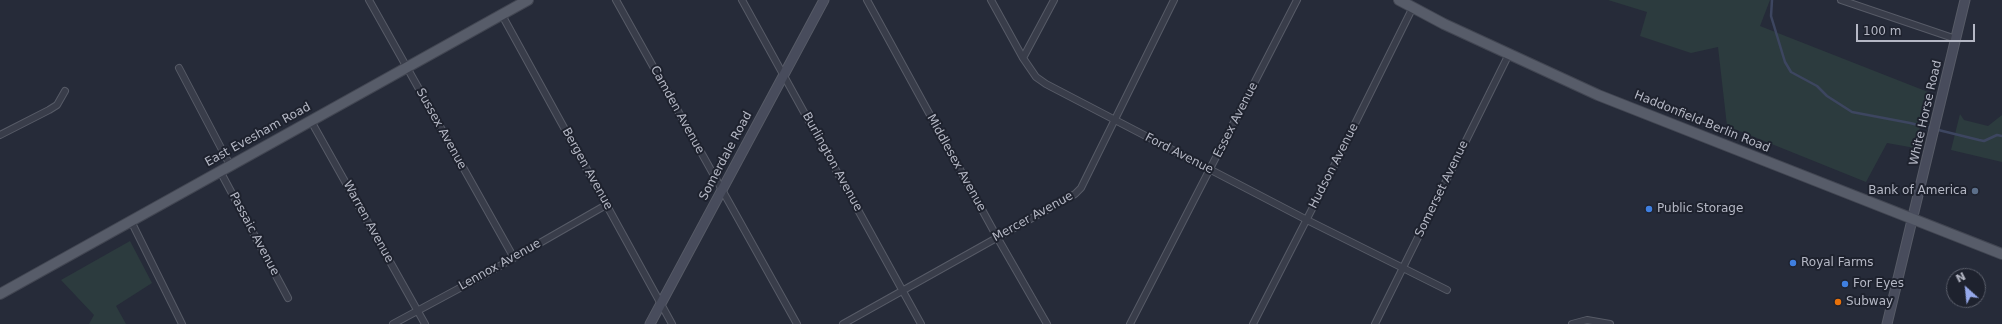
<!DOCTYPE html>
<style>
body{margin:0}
#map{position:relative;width:2002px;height:324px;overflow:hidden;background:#262b39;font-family:"DejaVu Sans",sans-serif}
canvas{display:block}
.north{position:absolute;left:1946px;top:268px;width:40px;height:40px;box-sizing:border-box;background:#1e222e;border:1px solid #5a5e6a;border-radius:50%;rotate:333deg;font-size:11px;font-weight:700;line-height:16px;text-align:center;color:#b5b8c5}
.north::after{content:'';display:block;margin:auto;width:14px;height:18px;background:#95a8ea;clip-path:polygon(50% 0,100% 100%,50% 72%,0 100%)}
.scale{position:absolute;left:1856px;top:24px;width:119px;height:18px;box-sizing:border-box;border:2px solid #b5b8c5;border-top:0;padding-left:5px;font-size:12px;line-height:14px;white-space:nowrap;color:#b5b8c5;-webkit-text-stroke:3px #1e222e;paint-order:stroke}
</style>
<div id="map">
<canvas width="2002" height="324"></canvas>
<div class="north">N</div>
<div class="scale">100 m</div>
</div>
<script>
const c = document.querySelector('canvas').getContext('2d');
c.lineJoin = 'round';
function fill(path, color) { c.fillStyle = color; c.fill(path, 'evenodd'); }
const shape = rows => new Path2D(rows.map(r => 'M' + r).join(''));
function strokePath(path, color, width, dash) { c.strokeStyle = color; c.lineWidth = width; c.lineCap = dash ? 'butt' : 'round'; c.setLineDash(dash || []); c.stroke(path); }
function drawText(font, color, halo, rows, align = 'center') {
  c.font = font + ' "DejaVu Sans",sans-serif'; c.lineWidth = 4; c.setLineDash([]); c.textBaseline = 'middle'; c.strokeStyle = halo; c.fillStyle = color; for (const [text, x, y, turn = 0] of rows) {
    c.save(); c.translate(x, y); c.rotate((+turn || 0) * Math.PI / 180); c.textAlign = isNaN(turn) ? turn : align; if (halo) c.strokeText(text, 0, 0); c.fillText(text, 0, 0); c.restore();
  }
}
fill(shape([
 [1608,0,1770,0,1760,26,1928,92,1915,148,1887,143,1866,182,1727,126,1718,47,1691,53,1640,36,1647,12],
 [1960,114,1964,120,1988,126,2002,115,2002,162,1951,150],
 [130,241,152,283,116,306,126,324,89,324,94,315,61,280]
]), '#2c3b3e');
strokePath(shape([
 [1772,0,1771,16,1785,62,1791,72,1817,86,1827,96,1852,112,1910,123,1979,140,1984,141,1997,135,2002,136]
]), '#3d4660', 2.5);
const street = shape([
 [369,0,514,258],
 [616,0,797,324],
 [742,0,921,324],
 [867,0,997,237,1047,324],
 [991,0,1023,58,1036,77,1046,84,1307,220,1447,290],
 [1841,0,1956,39],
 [502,15,672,324],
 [1023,58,1054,0],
 [179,68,230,165],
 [311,121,425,324],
 [0,135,49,110,57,105,65,91],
 [220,171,288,298],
 [131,221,182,324],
 [393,324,484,275,606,205],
 [843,324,1075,194,1081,188,1174,0],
 [1130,324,1297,0],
 [1253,324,1331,172,1413,7],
 [1375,324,1509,54],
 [1572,324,1587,320,1610,324]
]);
const secondary = shape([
 [650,324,824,0],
 [1887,324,1965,0]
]);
const primary = shape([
 [1399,0,1444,24,1598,95,2002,254],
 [0,294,528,0]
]);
strokePath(street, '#575b67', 8);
strokePath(secondary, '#575b67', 11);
strokePath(primary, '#424652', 12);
strokePath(street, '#393d4a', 6);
strokePath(secondary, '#484c5c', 9);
strokePath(primary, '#575c69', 10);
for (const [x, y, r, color] of [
 [1975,191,4,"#5c6f8a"],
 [1649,209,4,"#3f7fe0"],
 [1793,263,4,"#3f7fe0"],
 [1845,284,4,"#3f7fe0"],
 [1838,302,4,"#e8710a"]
]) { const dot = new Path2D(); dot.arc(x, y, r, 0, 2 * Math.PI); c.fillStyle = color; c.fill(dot); strokePath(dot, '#1e222e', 1.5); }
drawText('12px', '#b5b8c5', '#1e222e', [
 ["Camden Avenue",677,110,61],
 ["White Horse Road",1926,113,-77],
 ["Essex Avenue",1236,120,-63],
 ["Haddonfield-Berlin Road",1702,122,22],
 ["Sussex Avenue",441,129,61],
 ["East Evesham Road",258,135,-29],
 ["Ford Avenue",1179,154,27],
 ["Somerdale Road",726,156,-62],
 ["Burlington Avenue",832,162,61],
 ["Middlesex Avenue",956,163,61],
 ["Hudson Avenue",1334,166,-63],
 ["Bergen Avenue",587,169,61],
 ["Somerset Avenue",1442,189,-64],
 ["Mercer Avenue",1033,217,-29],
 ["Warren Avenue",368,222,61],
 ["Passaic Avenue",254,234,62],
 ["Lennox Avenue",500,265,-29]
]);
drawText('12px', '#b5b8c5', '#1e222e', [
 ["Bank of America",1967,191,"right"],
 ["Public Storage",1657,209],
 ["Royal Farms",1801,263],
 ["For Eyes",1853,284],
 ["Subway",1846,302]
], 'left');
</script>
